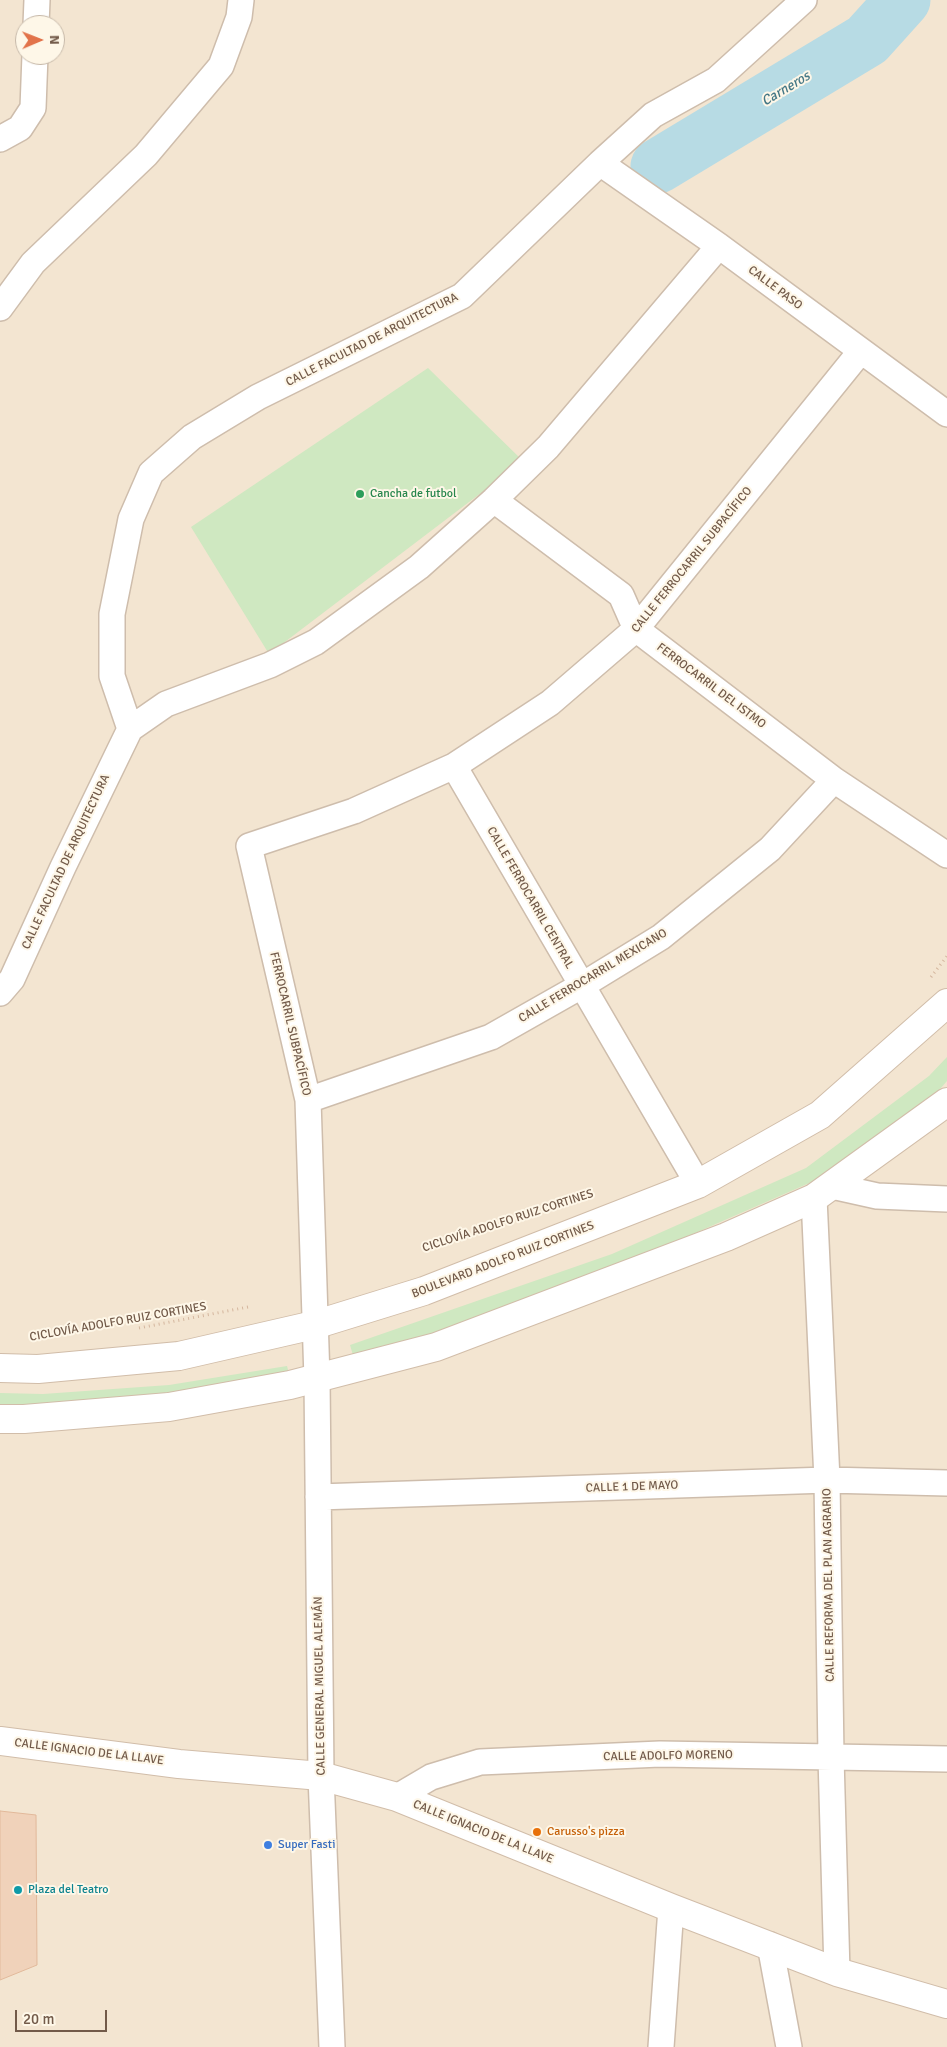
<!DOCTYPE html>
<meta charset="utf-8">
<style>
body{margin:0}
#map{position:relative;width:947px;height:2047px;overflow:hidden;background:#fbf3e2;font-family:Signika,sans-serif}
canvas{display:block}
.north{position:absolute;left:15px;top:15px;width:50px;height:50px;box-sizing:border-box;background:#fef7e8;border:1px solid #c6b8a8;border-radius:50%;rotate:89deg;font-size:14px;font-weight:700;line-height:20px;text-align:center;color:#725a49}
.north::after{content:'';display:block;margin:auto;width:18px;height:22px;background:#e2734a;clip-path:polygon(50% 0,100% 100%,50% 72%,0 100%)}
.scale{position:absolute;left:15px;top:2010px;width:92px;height:22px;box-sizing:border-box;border:2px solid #725a49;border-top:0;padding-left:6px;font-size:15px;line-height:18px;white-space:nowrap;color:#725a49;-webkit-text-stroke:4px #fef7e8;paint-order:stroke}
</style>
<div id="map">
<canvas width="947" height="2047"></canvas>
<div class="north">N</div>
<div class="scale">20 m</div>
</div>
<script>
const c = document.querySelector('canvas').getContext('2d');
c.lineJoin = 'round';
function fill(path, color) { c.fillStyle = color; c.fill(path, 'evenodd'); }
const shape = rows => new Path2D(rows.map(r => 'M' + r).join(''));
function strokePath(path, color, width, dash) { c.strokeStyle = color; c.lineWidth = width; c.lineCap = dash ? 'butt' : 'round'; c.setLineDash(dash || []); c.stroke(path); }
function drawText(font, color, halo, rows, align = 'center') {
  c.font = font + ' Signika,sans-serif'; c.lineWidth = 4; c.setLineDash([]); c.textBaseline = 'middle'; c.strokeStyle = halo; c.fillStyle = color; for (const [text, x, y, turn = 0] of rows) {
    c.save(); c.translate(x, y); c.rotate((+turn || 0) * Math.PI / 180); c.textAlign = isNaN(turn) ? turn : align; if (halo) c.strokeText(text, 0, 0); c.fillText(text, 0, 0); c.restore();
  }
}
fill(shape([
 [0,0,947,0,947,2047,0,2047],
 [25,25,55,25,55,55,25,55]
]), '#f3e5d1');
fill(shape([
 [428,368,523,461,269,654,191,527],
 [947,1057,947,1081,940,1089,814,1181,620,1266,355,1362,350,1345,612,1254,806,1168,929,1076],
 [287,1366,292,1385,0,1416,0,1393,43,1394,169,1385]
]), '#cfe8c1');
strokePath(shape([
 [658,166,867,40,903,0]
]), '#b7dbe4', 55);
const building = shape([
 [0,1811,36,1815,37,1965,0,1980,0,1811]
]);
fill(building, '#f0d2ba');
strokePath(building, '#e2b99b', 1);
const street = shape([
 [36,25,37,0],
 [0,139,20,128,33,108,35,55],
 [600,163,719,246,947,414],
 [0,308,33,263,146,155,221,66,239,17,241,0],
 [494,500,621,595,636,629,834,780,947,855],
 [130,729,112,676,112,614,131,519,151,473,192,437,258,397,462,296,600,163,653,115,716,80,804,0],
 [454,766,698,1184],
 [0,993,12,979,63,867,130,729,166,704,270,665,316,642,419,567,494,500,548,447,719,246],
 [308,1100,491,1037,581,986,661,937,770,849,834,780],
 [832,1186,877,1196,947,1199],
 [814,1198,827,1480,831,1757,837,1972],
 [318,1497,827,1480,947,1483],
 [397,1797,431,1777,480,1762,660,1754,947,1759],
 [770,1945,789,2047],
 [332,2047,321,1776,317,1379,308,1100,249,846,354,811,454,766,550,703,636,629,860,352],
 [661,2047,671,1908]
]);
const secondary = shape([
 [0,1368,38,1369,179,1356,314,1325,424,1291,698,1184,820,1115,947,1003],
 [0,1419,24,1419,169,1407,290,1385,436,1347,726,1237,814,1198,947,1102],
 [0,1741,179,1764,321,1776,397,1797,671,1908,837,1972,947,2004]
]);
strokePath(street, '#cebdac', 28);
strokePath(secondary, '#d1bda9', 30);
strokePath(shape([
 [931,977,947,956],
 [139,1328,248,1307]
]), '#d4b69e', 3, [1, 4]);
strokePath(street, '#fff', 25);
strokePath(secondary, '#fff', 28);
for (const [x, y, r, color] of [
 [360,494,5,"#2e9e5b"],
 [537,1832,5,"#e8710a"],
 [268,1845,5,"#3f7fe0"],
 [18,1890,5,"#0f9aa8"]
]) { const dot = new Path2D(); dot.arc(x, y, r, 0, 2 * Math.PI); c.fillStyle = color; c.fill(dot); strokePath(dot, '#fef7e8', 2); }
drawText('12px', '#725a49', '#fef7e8', [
 ["CALLE PASO",775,288,37],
 ["CALLE FACULTAD DE ARQUITECTURA",372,340,-27],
 ["CALLE FERROCARRIL SUBPACÍFICO",692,560,-51],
 ["FERROCARRIL DEL ISTMO",711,686,37],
 ["CALLE FACULTAD DE ARQUITECTURA",66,862,-65],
 ["CALLE FERROCARRIL CENTRAL",530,898,60],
 ["CALLE FERROCARRIL MEXICANO",593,976,-31],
 ["FERROCARRIL SUBPACÍFICO",290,1024,77],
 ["CICLOVÍA ADOLFO RUIZ CORTINES",508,1221,-18],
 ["BOULEVARD ADOLFO RUIZ CORTINES",503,1260,-21],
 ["CICLOVÍA ADOLFO RUIZ CORTINES",118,1322,-10],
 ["CALLE 1 DE MAYO",632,1487,-2],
 ["CALLE REFORMA DEL PLAN AGRARIO",829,1585,-91],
 ["CALLE GENERAL MIGUEL ALEMÁN",320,1686,-91],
 ["CALLE IGNACIO DE LA LLAVE",89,1752,7],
 ["CALLE ADOLFO MORENO",668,1756,-1],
 ["CALLE IGNACIO DE LA LLAVE",483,1832,22]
]);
drawText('12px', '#27864d', '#fef7e8', [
 ["Cancha de futbol",370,494]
], 'left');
drawText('12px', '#c56008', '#fef7e8', [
 ["Carusso's pizza",547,1832]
], 'left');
drawText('12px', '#366cbe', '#fef7e8', [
 ["Super Fasti",278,1845]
], 'left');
drawText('12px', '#0d838f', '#fef7e8', [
 ["Plaza del Teatro",28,1890]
], 'left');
drawText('italic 14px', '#447785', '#fef7e8', [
 ["Carneros",786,89,-31]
]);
</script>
